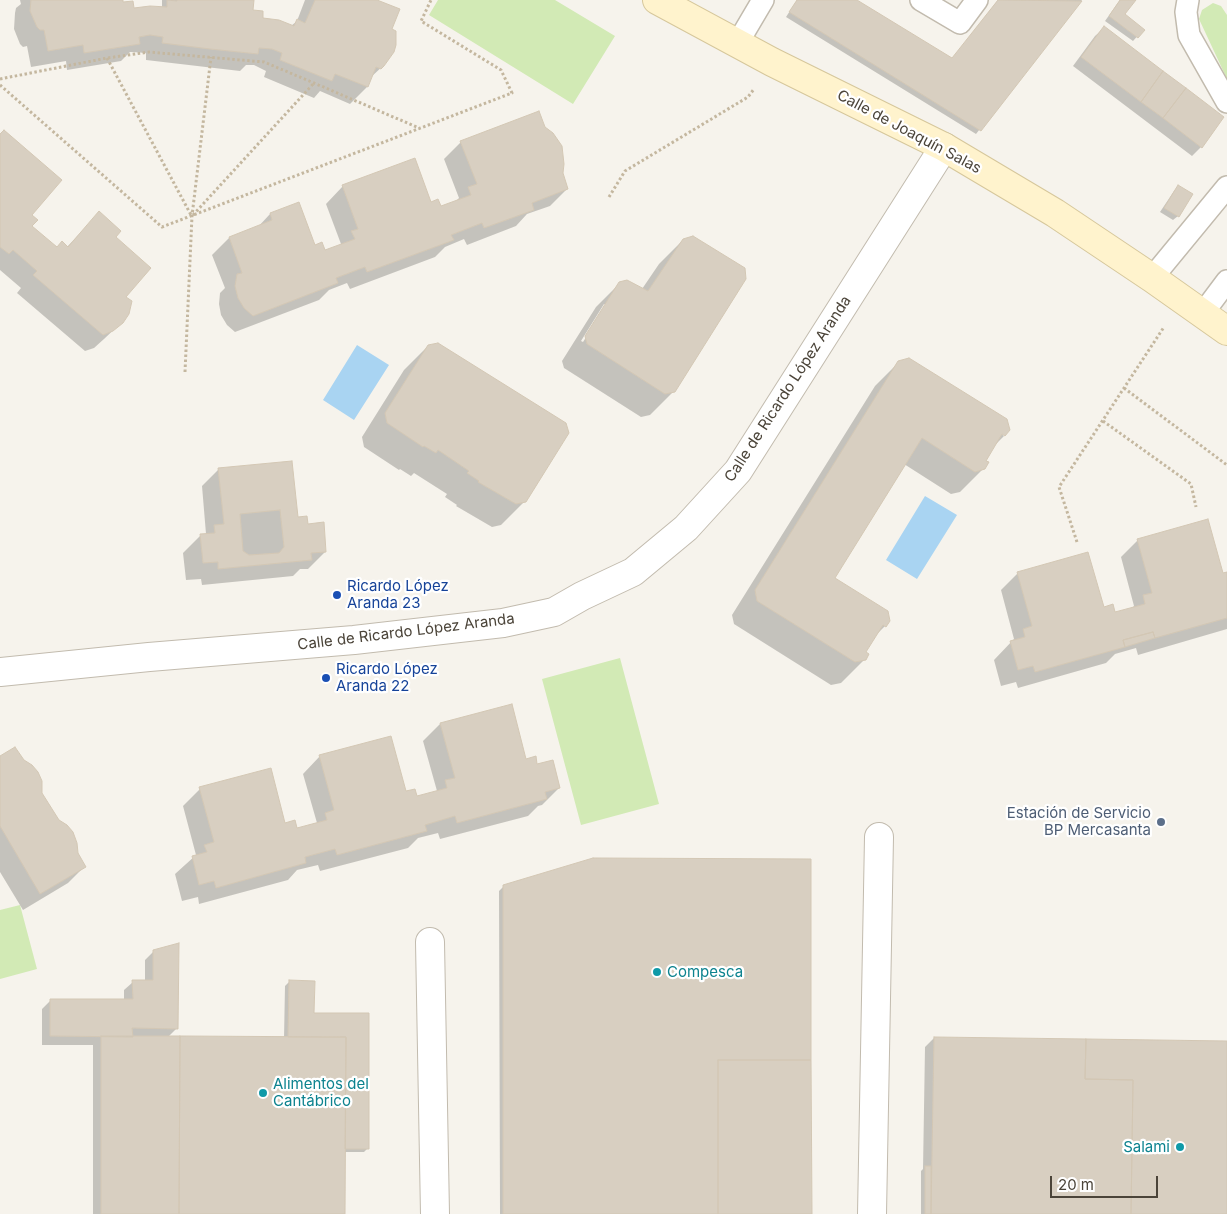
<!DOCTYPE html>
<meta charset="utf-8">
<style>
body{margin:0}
#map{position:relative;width:1227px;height:1214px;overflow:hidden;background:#f6f3ec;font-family:Inter,sans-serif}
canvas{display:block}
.scale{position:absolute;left:1050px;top:1176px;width:108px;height:22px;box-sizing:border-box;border:2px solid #4b4439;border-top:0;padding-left:6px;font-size:15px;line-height:18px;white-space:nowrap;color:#4b4439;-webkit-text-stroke:4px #fff;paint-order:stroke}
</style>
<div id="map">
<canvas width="1227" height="1214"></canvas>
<div class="scale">20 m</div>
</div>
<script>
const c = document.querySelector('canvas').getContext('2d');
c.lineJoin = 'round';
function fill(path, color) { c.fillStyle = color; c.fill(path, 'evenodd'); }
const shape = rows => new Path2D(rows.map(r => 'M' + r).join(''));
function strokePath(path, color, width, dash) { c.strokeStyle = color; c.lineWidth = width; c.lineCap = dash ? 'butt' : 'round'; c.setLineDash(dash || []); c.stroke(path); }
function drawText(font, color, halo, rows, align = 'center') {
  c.font = font + ' Inter,sans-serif'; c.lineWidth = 4.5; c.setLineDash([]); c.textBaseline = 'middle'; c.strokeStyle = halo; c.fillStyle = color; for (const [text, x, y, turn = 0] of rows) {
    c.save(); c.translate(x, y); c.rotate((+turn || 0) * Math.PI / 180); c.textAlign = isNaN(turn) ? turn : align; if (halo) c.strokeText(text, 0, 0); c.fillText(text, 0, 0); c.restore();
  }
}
fill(shape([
 [438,0,555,0,615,36,573,104,429,15],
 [1213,3,1221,6,1227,15,1227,79,1199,19,1202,10],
 [620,658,659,804,581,825,542,679],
 [20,905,37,969,0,979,0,910]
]), '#d2eab5');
fill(shape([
 [357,345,389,365,354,420,323,400],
 [925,496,957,515,917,579,886,560]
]), '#a9d4f2');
fill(shape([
 [20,0,122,0,122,3,133,9,162,7,162,0,253,0,252,11,261,19,291,26,297,21,305,0,374,0,390,30,384,65,370,78,367,87,350,104,320,91,314,98,264,77,266,71,254,65,246,65,240,71,146,60,146,53,132,52,130,52,121,61,67,70,66,61,31,67,27,46,23,47,20,44,14,29,15,13,16,8,21,4],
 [797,0,855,0,952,59,998,0,1082,0,976,134,786,17],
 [1120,0,1134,0,1123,15,1143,30,1133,41,1105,21],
 [1104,28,1201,147,1192,156,1073,66,1095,36],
 [0,135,30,216,31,227,57,248,67,247,99,213,114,237,125,297,122,322,104,339,94,348,85,351,17,293,21,288,0,270],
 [461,142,561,173,567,189,550,206,527,214,516,226,467,245,464,239,445,247,435,257,350,289,347,283,329,290,319,300,235,332,227,325,221,315,219,304,220,293,225,288,212,255,229,238,257,228,270,214,314,247,324,252,338,247,341,244,326,204,343,186,430,203,440,208,455,202,459,198,444,159],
 [1178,186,1178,216,1173,220,1160,212,1174,191],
 [683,240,674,391,650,415,641,417,564,368,562,361,596,307,620,283,642,289,659,264],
 [604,304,607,304,583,342,581,341],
 [428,346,525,501,501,525,492,527,456,506,457,505,445,497,447,494,414,473,411,476,400,469,399,470,364,447,362,437,404,370],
 [899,362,1004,436,992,448,984,461,984,468,960,492,951,494,904,464,834,578,885,626,873,638,865,652,865,659,841,683,831,685,734,624,732,615,875,386],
 [219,469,307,525,325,552,308,569,300,569,293,576,202,585,201,579,186,580,183,553,200,536,206,534,202,486],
 [1138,540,1223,575,1227,574,1227,629,1138,655,1136,648,1115,654,1106,663,1018,688,1016,682,1001,686,994,660,1014,639,1001,590,1018,573,1114,614,1131,609,1134,606,1121,557],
 [511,705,525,760,536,765,559,788,542,805,538,806,528,816,440,839,438,833,418,838,408,848,320,871,318,865,297,870,288,880,199,904,198,897,182,901,175,874,196,855,183,806,200,789,296,830,317,823,303,774,320,756,416,798,435,792,437,791,423,741,440,724],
 [0,757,41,793,85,866,68,883,23,910,0,872],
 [504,886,811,1214,500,1214,499,891],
 [154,951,177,1028,167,1038,284,1038,285,986,289,982,313,1015,368,1148,364,1152,344,1152,344,1214,93,1214,93,1045,42,1045,42,1009,51,1000,124,1000,124,990,133,982,145,982,145,960],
 [934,1038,1227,1042,1227,1214,921,1214,921,1171,923,1169,925,1047]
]), '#0003');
const building = shape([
 [31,0,123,0,123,2,133,1,134,8,150,6,167,7,167,0,177,1,177,0,254,0,253,10,263,11,263,18,279,20,294,26,297,19,305,23,315,0,377,0,400,9,392,29,396,31,396,45,394,52,384,66,381,69,376,67,368,87,335,74,332,81,280,60,282,53,272,49,259,48,258,54,210,49,162,43,163,37,150,35,139,37,140,44,84,53,83,45,48,51,44,30,40,30,37,27,30,11,31,0],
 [797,0,857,0,952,58,998,0,1082,1,981,131,789,12,797,0],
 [1120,0,1136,0,1125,14,1145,30,1138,38,1109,16,1120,0],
 [1104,26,1163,71,1141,102,1081,57,1104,26],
 [1163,71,1186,88,1163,118,1141,102,1163,71],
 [1186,88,1224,117,1202,148,1163,118,1186,88],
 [539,111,545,127,553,133,562,146,564,164,563,173,568,189,532,203,534,210,484,228,482,223,451,235,454,240,367,272,365,267,336,278,338,283,253,316,244,308,238,298,235,286,237,274,242,273,229,237,272,220,270,213,299,202,315,245,322,242,325,250,355,239,351,231,358,229,342,185,415,158,431,202,438,199,441,206,471,195,468,187,477,184,460,141,539,111],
 [4,130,62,180,32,215,38,220,32,226,57,247,62,241,68,247,99,211,121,231,116,237,151,268,126,297,132,301,129,314,123,323,113,331,103,335,33,275,37,271,13,250,9,254,0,247,0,134,4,130],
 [1178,185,1193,194,1179,217,1164,208,1178,185],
 [693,236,745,268,746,279,675,392,665,394,587,344,585,336,619,282,627,280,648,291,683,239,693,236],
 [438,343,566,423,569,433,526,502,516,504,478,482,479,481,467,473,469,471,438,450,436,453,424,446,423,447,387,423,385,413,428,345,438,343],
 [909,358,1007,419,1010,430,1005,436,1002,434,986,461,989,462,985,469,975,472,922,438,835,578,888,611,890,621,886,627,883,625,866,652,869,654,866,660,855,662,757,601,755,590,898,361,909,358],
 [292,461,298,517,307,516,308,524,324,522,326,552,311,553,312,560,218,569,218,562,203,563,200,534,215,533,214,525,224,524,218,468,292,461],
 [280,510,284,547,279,553,249,555,243,551,240,514,280,510],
 [1208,519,1223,573,1227,572,1227,618,1155,638,1153,632,1123,640,1125,647,1035,672,1033,666,1018,670,1010,641,1025,637,1023,629,1032,626,1017,572,1088,552,1104,607,1113,604,1115,612,1145,604,1143,595,1152,593,1137,539,1208,519],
 [1153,632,1155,638,1125,647,1123,640,1153,632],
 [512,704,526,759,536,756,537,764,553,760,560,788,545,792,547,799,457,823,455,816,425,825,427,831,337,855,335,849,305,857,306,863,216,888,214,881,199,885,192,856,207,852,204,845,214,842,199,787,271,768,285,823,295,820,297,828,327,820,325,813,334,810,319,755,391,736,406,791,415,789,417,796,447,788,445,780,455,778,440,723,512,704],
 [15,747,24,760,32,765,38,772,42,781,42,793,59,820,67,825,73,832,77,843,78,853,86,867,40,894,0,826,0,756,15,747],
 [593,858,811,859,811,1060,718,1060,718,1214,503,1214,503,885,593,858],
 [179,943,178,1029,132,1028,133,1037,50,1036,50,999,133,999,132,980,153,980,153,950,179,943],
 [289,980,315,981,314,1013,369,1013,369,1149,345,1149,346,1037,288,1037,289,980],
 [101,1036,180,1036,179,1214,101,1214,101,1036],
 [180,1036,346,1037,345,1214,179,1214,180,1036],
 [934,1037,1086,1039,1085,1079,1133,1080,1131,1214,931,1214,934,1037],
 [1086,1039,1227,1041,1227,1214,1131,1214,1133,1080,1085,1079,1086,1039],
 [718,1060,811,1060,812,1214,718,1214,718,1060],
 [925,1166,931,1166,931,1214,925,1214,925,1166]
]);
fill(building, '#d8cfc1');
strokePath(building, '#d3c7b4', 1);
const lane = shape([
 [921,0,960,23,977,0],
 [1188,0,1186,12,1189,35,1227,102],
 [737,44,763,0],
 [1152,278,1227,187],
 [1203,313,1227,281]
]);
const street = shape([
 [0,672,149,657,354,640,503,623,554,612,582,596,633,572,686,528,738,471,944,147],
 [430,942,435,1214],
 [872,1214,879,837]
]);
const secondary = shape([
 [657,0,772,62,944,147,1055,213,1152,278,1227,331]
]);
strokePath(lane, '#c2bbae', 24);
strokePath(street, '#c2bbae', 30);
strokePath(secondary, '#d6c79b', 30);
strokePath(shape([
 [107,58,191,215],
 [0,79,107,58,149,52,264,62,314,83,419,128],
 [0,85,162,227,512,93,501,70,421,21,431,0],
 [609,197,625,171,748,97,754,89],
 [193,215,314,83],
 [185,372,192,216,211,57],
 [1124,388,1227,465],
 [1103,421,1191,484,1196,507],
 [1077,542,1059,487,1164,327]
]), '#c4b79f', 3, [2.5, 2.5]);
strokePath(lane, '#fff', 21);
strokePath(street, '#fff', 28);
strokePath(secondary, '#fff3cd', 28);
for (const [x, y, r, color] of [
 [337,595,5,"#1a4fb4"],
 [326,678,5,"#1a4fb4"],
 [1161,822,5,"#5c6f8a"],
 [657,972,5,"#0f9aa8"],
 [263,1093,5,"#0f9aa8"],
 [1180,1147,5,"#0f9aa8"]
]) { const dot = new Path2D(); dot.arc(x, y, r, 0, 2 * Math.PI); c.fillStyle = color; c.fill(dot); strokePath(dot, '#fff', 2); }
drawText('15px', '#4b4439', '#fff', [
 ["Calle de Joaquín Salas",909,132,28],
 ["Calle de Ricardo López Aranda",788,389,-57],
 ["Calle de Ricardo López Aranda",406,632,-7]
]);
drawText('15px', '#164399', '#fff', [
 ["Ricardo López",347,586],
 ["Aranda 23",347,603],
 ["Ricardo López",336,669],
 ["Aranda 22",336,686]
], 'left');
drawText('15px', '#4e5e75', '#fff', [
 ["Estación de Servicio",1151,813],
 ["BP Mercasanta",1151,830]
], 'right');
drawText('15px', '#0d838f', '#fff', [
 ["Compesca",667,972],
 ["Alimentos del",273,1084],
 ["Cantábrico",273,1101],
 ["Salami",1170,1147,"right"]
], 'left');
</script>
